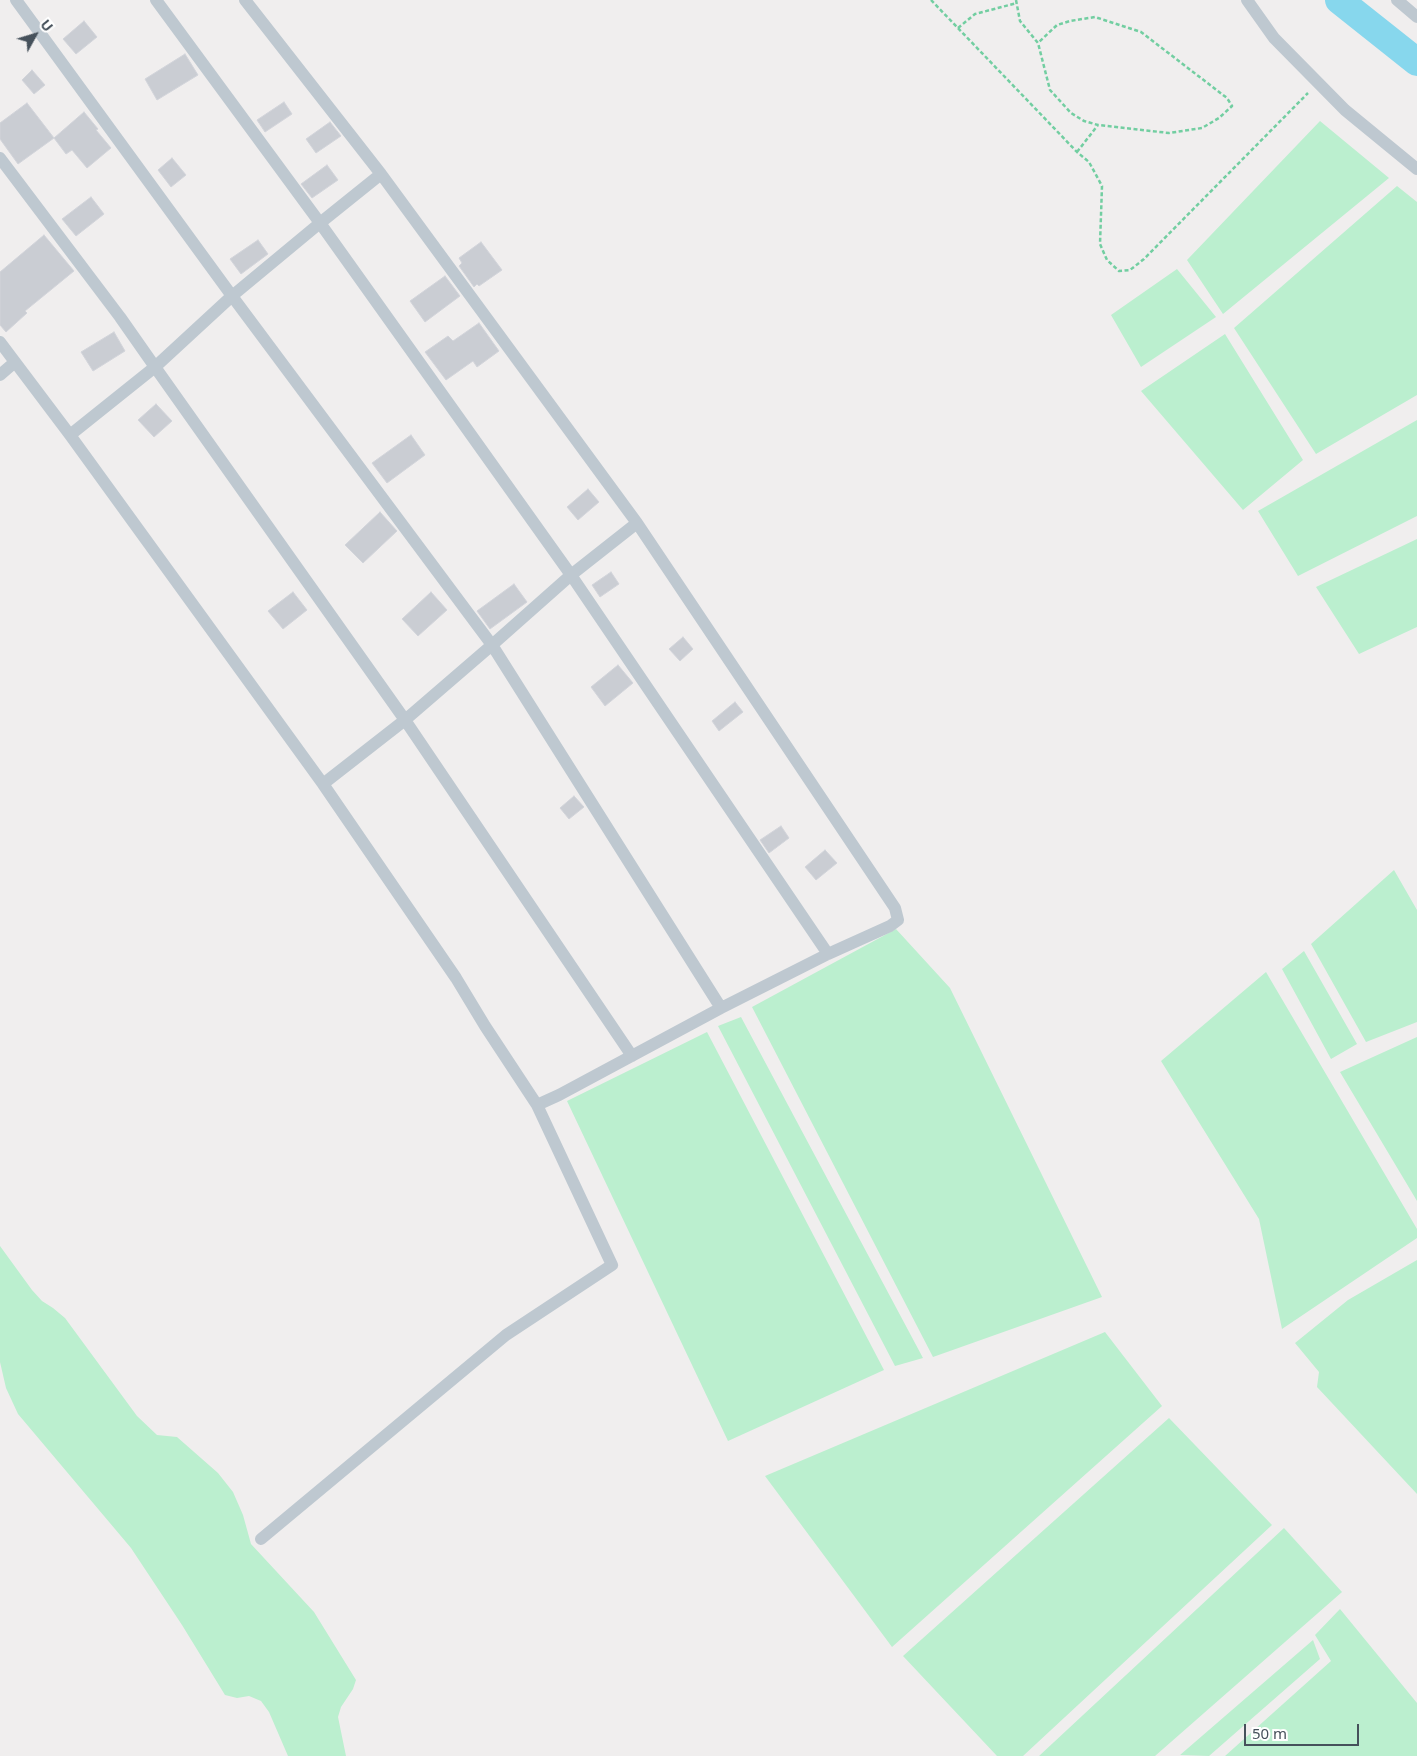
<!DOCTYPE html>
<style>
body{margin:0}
#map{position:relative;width:1417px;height:1756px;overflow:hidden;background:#f0eeee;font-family:"Noto Sans",sans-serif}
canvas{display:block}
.north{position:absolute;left:10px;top:10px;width:50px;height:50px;-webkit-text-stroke:4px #fff;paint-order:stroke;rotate:51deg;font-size:14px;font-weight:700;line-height:20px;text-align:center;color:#46515b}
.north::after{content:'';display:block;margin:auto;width:18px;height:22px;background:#46515b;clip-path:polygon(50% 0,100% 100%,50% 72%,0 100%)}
.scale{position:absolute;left:1244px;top:1724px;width:115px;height:22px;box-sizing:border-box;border:2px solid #46515b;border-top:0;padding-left:6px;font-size:15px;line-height:18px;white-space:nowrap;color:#46515b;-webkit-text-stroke:4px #fff;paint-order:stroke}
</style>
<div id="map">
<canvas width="1417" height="1756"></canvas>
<div class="north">U</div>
<div class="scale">50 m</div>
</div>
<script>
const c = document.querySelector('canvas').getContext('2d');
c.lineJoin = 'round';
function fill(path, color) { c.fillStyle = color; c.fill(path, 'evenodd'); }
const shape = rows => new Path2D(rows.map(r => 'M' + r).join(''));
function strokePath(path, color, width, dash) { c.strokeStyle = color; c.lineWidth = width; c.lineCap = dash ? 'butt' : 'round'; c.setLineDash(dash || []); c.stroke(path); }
fill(shape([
 [1320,121,1389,178,1223,314,1187,260],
 [1397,186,1417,202,1417,395,1316,454,1234,328],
 [1177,269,1216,317,1141,367,1111,315],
 [1225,334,1303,460,1243,510,1141,391],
 [1417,420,1417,516,1298,576,1258,511],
 [1417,539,1417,627,1359,654,1316,587],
 [1394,870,1417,910,1417,1022,1366,1042,1311,944],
 [896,929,950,988,1102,1297,933,1357,752,1007],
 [1304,951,1357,1044,1331,1059,1282,969],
 [1266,972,1417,1229,1417,1238,1282,1329,1259,1219,1161,1061],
 [741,1017,923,1358,895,1366,718,1026],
 [707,1032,884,1370,728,1441,567,1101],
 [1417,1037,1417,1201,1340,1072],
 [0,1246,32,1290,42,1301,53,1308,65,1318,137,1416,157,1435,177,1437,218,1473,233,1492,243,1515,251,1544,314,1612,356,1680,353,1689,341,1707,338,1717,346,1756,288,1756,269,1712,261,1701,249,1696,237,1698,225,1695,182,1625,131,1548,18,1414,6,1388,0,1362],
 [1417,1260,1417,1494,1317,1387,1319,1372,1295,1343,1348,1300],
 [1105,1332,1162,1406,892,1647,765,1476],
 [1169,1418,1272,1525,1023,1756,997,1756,903,1656],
 [1284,1528,1342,1592,1155,1756,1039,1756],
 [1340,1609,1417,1703,1417,1756,1225,1756,1331,1661,1315,1635],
 [1313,1640,1320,1659,1209,1756,1180,1755]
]), '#bbefcf');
strokePath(shape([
 [1339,0,1417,62]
]), '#87d7ed', 28);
const building = shape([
 [84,21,97,37,76,54,63,39,84,21],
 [185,54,198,75,157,100,145,79,185,54],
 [32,70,45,85,34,94,22,80,32,70],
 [284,102,292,114,265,132,257,120,284,102],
 [27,103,54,138,18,164,0,139,0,123,27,103],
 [84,112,98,129,96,130,111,148,87,168,72,150,66,154,54,138,84,112],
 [330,122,341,136,316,153,306,139,330,122],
 [172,158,186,175,171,187,158,170,172,158],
 [327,165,338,180,312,198,301,184,327,165],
 [91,197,104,214,76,236,62,219,91,197],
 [44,235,74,271,25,311,27,313,6,332,0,325,0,272,44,235],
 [258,240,268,254,241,274,230,259,258,240],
 [481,242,502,270,479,286,477,284,474,287,459,266,462,263,459,258,481,242],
 [445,276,460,296,425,322,410,301,445,276],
 [479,323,499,351,477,367,473,361,446,380,425,352,448,336,453,341,479,323],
 [114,332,125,351,93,371,81,352,114,332],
 [156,404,172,421,154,437,138,420,156,404],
 [411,435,425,455,387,483,372,463,411,435],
 [588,489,599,502,578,520,567,507,588,489],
 [380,512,397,531,363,563,345,545,380,512],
 [611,572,619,584,600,597,592,585,611,572],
 [514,584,527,602,490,629,477,611,514,584],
 [293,592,307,610,283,629,268,611,293,592],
 [431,592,447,610,418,636,402,619,431,592],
 [683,637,693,649,680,661,669,649,683,637],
 [618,665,633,683,605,706,591,687,618,665],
 [735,702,743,712,719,731,712,721,735,702],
 [574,796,584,807,569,819,560,808,574,796],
 [781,826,789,838,769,853,760,840,781,826],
 [825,850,837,863,816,880,805,867,825,850]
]);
fill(building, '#cacdd3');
strokePath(building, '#d2d4da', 1);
strokePath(shape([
 [931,0,1077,152,1089,162,1102,186,1100,244,1107,260,1119,271,1130,270,1144,259,1308,93],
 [1016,0,1020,21,1038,43,1050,90,1071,113,1084,121,1098,125,1169,133,1202,128,1219,118,1232,106,1227,98,1141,32,1095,17,1070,21,1057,25,1038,43],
 [958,28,975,14,1017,3],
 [1077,152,1098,125]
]), '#72cea1', 2.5, [4, 2.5]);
strokePath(shape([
 [16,0,232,296,320,223,571,575,637,523,895,908,898,920,890,926,828,954,721,1008,559,1095,537,1105],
 [156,0,320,223,381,174,245,0],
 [1247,0,1274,38,1345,110,1417,169],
 [1397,0,1417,17],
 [0,158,120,317,155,367,232,296,492,645,571,575,828,954],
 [381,174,637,523],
 [0,342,70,435,323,784,456,978,485,1026,537,1105,612,1265,506,1335,261,1539],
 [0,375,15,362],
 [70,435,155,367,405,720,492,645,721,1008],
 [323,784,405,720,632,1056]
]), '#bec8d0', 12);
</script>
